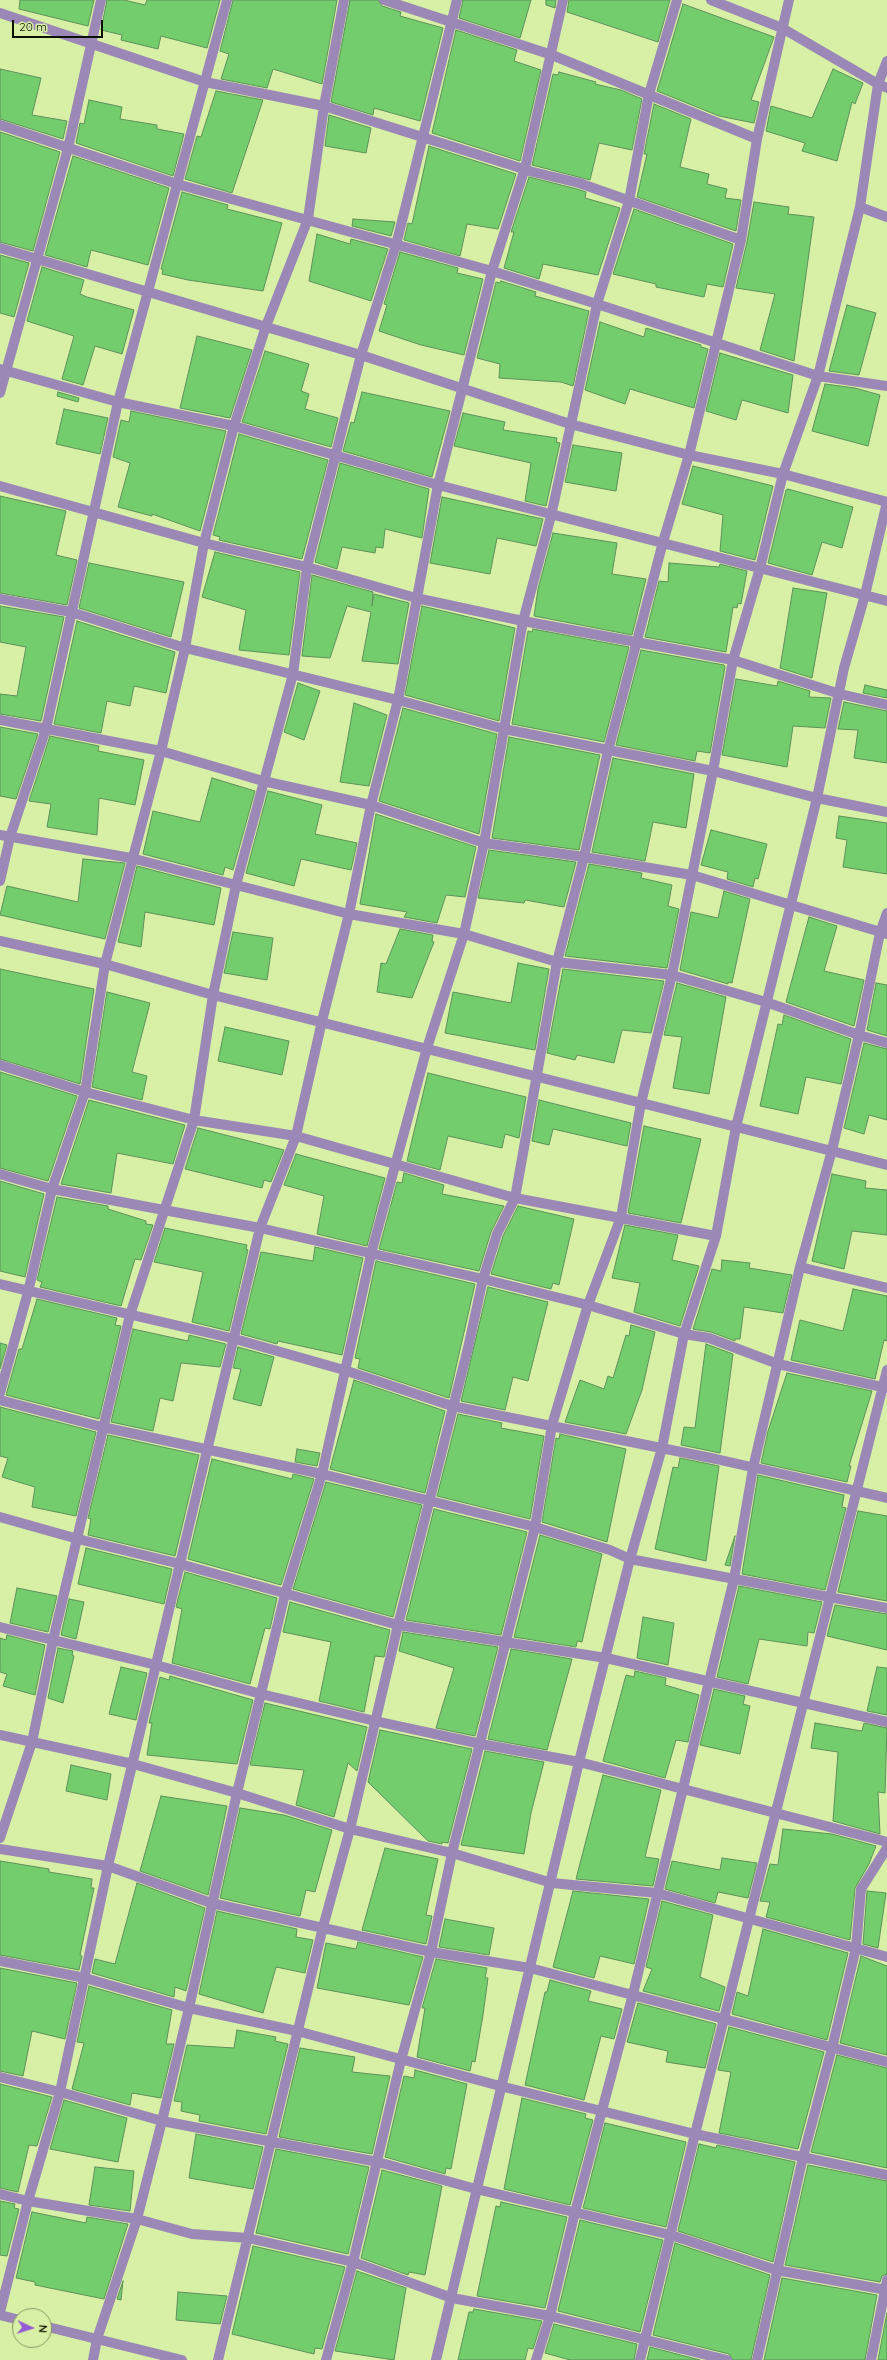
<!DOCTYPE html>
<style>
body{margin:0}
#map{position:relative;width:887px;height:2360px;overflow:hidden;background:#d8f0a5;font-family:Quicksand,sans-serif}
canvas{display:block}
.north{position:absolute;left:12px;top:2308px;width:40px;height:40px;box-sizing:border-box;background:#d8f0a5;border:1px solid #869663;border-radius:50%;rotate:94deg;font-size:11px;font-weight:700;line-height:16px;text-align:center;color:#0a1000}
.north::after{content:'';display:block;margin:auto;width:14px;height:18px;background:#945cd4;clip-path:polygon(50% 0,100% 100%,50% 72%,0 100%)}
.scale{position:absolute;left:12px;top:20px;width:91px;height:18px;box-sizing:border-box;border:2px solid #0a1000;border-top:0;padding-left:5px;font-size:12px;line-height:14px;white-space:nowrap;color:#0a1000;-webkit-text-stroke:3px #d8f0a5;paint-order:stroke}
</style>
<div id="map">
<canvas width="887" height="2360"></canvas>
<div class="north">N</div>
<div class="scale">20 m</div>
</div>
<script>
const c = document.querySelector('canvas').getContext('2d');
c.lineJoin = 'round';
function fill(path, color) { c.fillStyle = color; c.fill(path, 'evenodd'); }
const shape = rows => new Path2D(rows.map(r => 'M' + r).join(''));
function strokePath(path, color, width, dash) { c.strokeStyle = color; c.lineWidth = width; c.lineCap = dash ? 'butt' : 'round'; c.setLineDash(dash || []); c.stroke(path); }
const building = shape([
 [20,0,94,0,88,26,19,9,20,0],
 [107,0,124,0,145,5,147,0,220,0,207,48,161,36,158,49,121,40,122,35,101,30,107,0],
 [233,0,337,0,322,84,273,69,267,88,221,79,229,54,220,51,233,0],
 [350,0,378,0,382,6,401,12,400,16,443,28,420,121,374,108,373,115,331,102,350,0],
 [463,0,531,0,520,38,459,18,463,0],
 [546,0,556,0,555,8,546,5,546,0],
 [569,0,670,0,658,42,567,12,569,0],
 [683,4,774,37,751,100,759,102,754,123,719,116,657,91,683,4],
 [456,30,517,50,514,61,541,70,520,161,432,133,456,30],
 [0,69,41,78,32,115,67,121,63,139,0,119,0,69],
 [833,69,863,83,855,104,852,102,837,161,802,151,805,143,766,131,771,106,812,118,833,69],
 [559,72,596,82,595,84,621,90,642,99,632,150,599,143,590,180,532,165,553,74,558,75,559,72],
 [216,91,263,100,232,193,185,179,197,136,201,137,216,91],
 [89,100,122,107,120,119,157,125,157,129,184,134,173,176,76,143,80,123,84,124,89,100],
 [654,104,691,119,680,167,709,174,707,184,727,189,725,198,741,200,736,231,637,197,647,154,644,154,654,104],
 [329,115,371,128,366,153,325,146,329,115],
 [0,132,60,152,33,251,0,242,0,132],
 [429,146,516,174,498,229,467,224,460,256,404,240,408,223,412,224,429,146],
 [73,156,169,188,148,265,91,250,87,267,45,255,73,156],
 [529,177,577,189,586,192,585,198,620,208,598,275,543,264,539,279,504,268,514,232,511,232,529,177],
 [182,192,228,205,227,209,282,223,263,291,188,280,162,274,163,270,161,269,182,192],
 [754,202,789,207,788,214,814,217,794,361,760,350,775,294,736,288,747,242,754,202],
 [634,209,733,244,723,287,707,284,704,297,656,287,656,284,613,274,634,209],
 [353,219,395,222,391,236,352,226,353,219],
 [317,234,350,244,351,239,388,249,371,301,309,281,317,234],
 [400,252,458,268,457,273,483,279,464,355,421,345,379,331,387,305,384,304,400,252],
 [0,255,29,263,14,317,0,313,0,255],
 [42,267,84,280,80,294,87,297,134,310,122,354,95,346,83,385,62,379,74,336,27,321,42,267],
 [501,281,536,292,535,296,589,311,573,386,561,382,499,378,500,364,477,358,496,282,500,283,501,281],
 [847,305,876,313,859,375,829,371,847,305],
 [600,322,644,337,646,328,701,345,701,347,708,349,694,408,630,389,625,404,585,390,600,322],
 [197,336,252,350,230,418,180,408,197,336],
 [265,351,309,364,301,391,309,394,305,409,338,418,331,447,242,422,265,351],
 [720,353,793,375,788,413,742,400,736,420,706,411,720,353],
 [825,384,855,388,880,395,868,446,812,431,825,384],
 [58,392,79,398,78,402,57,396,58,392],
 [362,392,450,411,432,477,343,451,351,422,354,423,362,392],
 [64,409,108,418,100,454,56,444,64,409],
 [131,411,226,431,200,531,152,514,152,516,118,507,130,463,113,457,121,420,129,422,131,411],
 [463,413,505,422,503,430,557,438,556,442,560,443,546,506,525,501,531,463,454,446,463,413],
 [239,434,328,460,302,559,219,540,220,537,213,535,239,434],
 [573,445,622,453,616,491,565,482,573,445],
 [340,463,429,489,422,538,385,529,383,548,376,547,375,553,342,547,337,569,315,562,340,463],
 [693,466,773,486,755,560,720,551,723,515,682,504,693,466],
 [788,489,853,507,842,548,822,542,812,575,768,563,786,490,788,489],
 [0,496,66,511,56,555,77,560,67,605,0,593,0,496],
 [442,497,543,519,536,546,497,538,490,574,430,563,442,497],
 [553,533,617,543,612,574,646,579,632,635,534,616,538,589,553,533],
 [215,552,300,572,289,655,239,650,246,610,202,597,215,552],
 [89,563,184,582,171,637,79,608,89,563],
 [669,563,719,567,720,564,747,571,741,604,738,603,737,608,733,607,726,652,645,637,659,581,668,582,669,563],
 [312,575,373,592,372,606,374,594,409,603,398,664,362,661,371,612,347,606,330,658,302,656,312,575],
 [793,588,827,593,812,678,780,668,793,588],
 [0,606,64,617,41,721,0,714,0,694,17,696,26,647,0,642,0,606],
 [422,606,515,628,499,721,405,695,422,606],
 [77,621,175,652,166,693,134,686,130,706,107,701,101,733,54,724,77,621],
 [533,629,629,647,604,742,512,724,528,631,532,632,533,629],
 [641,650,724,665,725,667,710,753,697,751,695,761,616,745,641,650],
 [736,679,777,686,778,681,810,691,809,697,831,698,825,728,793,726,787,767,722,755,736,679],
 [298,683,320,691,304,740,284,732,298,683],
 [865,685,887,690,887,698,863,693,865,685],
 [844,702,887,711,887,763,854,758,858,730,838,729,844,702],
 [354,703,387,715,369,786,340,782,354,703],
 [403,708,497,734,479,834,379,801,403,708],
 [0,727,38,734,16,799,0,796,0,727],
 [50,736,99,746,98,751,144,760,135,805,99,798,97,835,47,827,51,804,29,801,50,736],
 [509,737,600,755,579,850,492,838,509,737],
 [613,758,694,774,686,828,653,822,645,861,592,852,613,758],
 [212,778,255,791,233,870,225,867,223,875,143,854,153,811,200,822,212,778],
 [268,791,322,805,315,834,357,843,351,870,301,859,294,886,246,873,268,791],
 [376,814,476,847,465,897,446,895,437,923,404,917,407,912,360,904,376,814],
 [839,816,887,823,887,874,843,867,847,840,836,838,839,816],
 [711,830,767,844,758,879,755,878,753,887,727,879,728,872,701,865,711,830],
 [489,850,576,862,564,907,525,900,524,903,478,898,489,850],
 [83,859,125,863,105,939,0,915,7,886,78,902,83,859],
 [589,864,642,873,641,878,672,885,668,906,679,909,667,968,565,956,589,864],
 [137,866,221,888,214,925,145,912,141,947,118,942,137,866],
 [724,891,750,899,732,983,728,982,728,984,680,970,691,912,718,918,724,891],
 [809,917,837,926,824,971,864,980,854,1026,786,1002,809,917],
 [400,929,433,935,432,941,434,942,412,998,377,992,381,963,386,964,400,929],
 [233,932,273,938,267,980,224,973,233,932],
 [518,963,549,969,535,1050,445,1033,453,992,511,1003,518,963],
 [0,969,94,989,80,1084,0,1059,0,969],
 [563,969,664,981,651,1033,622,1030,614,1063,577,1055,575,1060,547,1053,563,969],
 [677,983,726,997,709,1094,673,1088,682,1037,664,1035,677,983],
 [876,983,887,985,887,1036,867,1030,876,983],
 [107,992,150,1003,132,1072,147,1076,142,1100,92,1087,107,992],
 [784,1015,851,1039,841,1084,806,1077,798,1114,760,1106,778,1024,782,1025,784,1015],
 [225,1027,289,1041,282,1075,218,1061,225,1027],
 [864,1043,887,1049,887,1120,869,1115,864,1134,844,1128,864,1043],
 [0,1072,77,1096,48,1181,0,1168,0,1072],
 [428,1073,526,1097,519,1138,505,1134,502,1148,448,1136,440,1170,407,1161,428,1073],
 [89,1100,185,1125,173,1164,117,1153,111,1193,61,1184,89,1100],
 [539,1100,631,1123,627,1146,553,1129,549,1145,532,1141,539,1100],
 [644,1126,701,1139,681,1223,628,1213,644,1126],
 [198,1128,284,1150,271,1182,264,1180,262,1188,185,1169,198,1128],
 [296,1154,385,1178,367,1246,317,1234,324,1196,284,1185,296,1154],
 [404,1173,444,1185,442,1194,504,1206,491,1232,479,1271,379,1249,397,1182,402,1183,404,1173],
 [832,1174,866,1181,865,1188,887,1190,887,1235,852,1231,844,1269,812,1261,832,1174],
 [0,1181,44,1194,25,1277,0,1271,0,1181],
 [57,1197,108,1206,108,1209,146,1221,146,1224,153,1225,141,1260,135,1259,121,1306,40,1287,42,1282,37,1280,57,1197],
 [518,1206,574,1219,559,1285,553,1283,551,1289,491,1274,503,1236,518,1206],
 [625,1225,678,1235,672,1260,699,1266,680,1326,634,1312,640,1283,612,1278,625,1225],
 [165,1228,247,1245,246,1249,248,1250,229,1331,192,1322,203,1272,154,1262,165,1228],
 [315,1247,363,1258,342,1355,278,1341,277,1344,241,1334,261,1252,313,1261,315,1247],
 [722,1260,750,1263,749,1268,792,1275,783,1313,744,1307,740,1339,735,1339,735,1341,711,1332,693,1329,712,1269,721,1271,722,1260],
 [376,1261,475,1284,449,1398,358,1368,360,1359,355,1358,376,1261],
 [488,1287,548,1302,528,1381,513,1377,505,1410,461,1401,488,1287],
 [853,1289,887,1296,887,1341,884,1340,875,1379,791,1360,800,1320,843,1331,853,1289],
 [37,1299,117,1318,115,1325,121,1326,99,1419,6,1395,19,1349,22,1349,37,1299],
 [631,1325,655,1332,642,1390,626,1434,565,1422,580,1380,604,1389,608,1376,613,1378,626,1335,629,1336,631,1325],
 [133,1329,188,1341,189,1335,226,1344,220,1367,181,1363,173,1401,160,1398,153,1431,111,1422,133,1329],
 [0,1343,7,1345,0,1369,0,1343],
 [706,1344,733,1354,720,1453,681,1445,684,1427,695,1428,706,1344],
 [238,1347,274,1357,261,1406,233,1399,241,1369,233,1368,238,1347],
 [787,1373,872,1391,849,1466,851,1466,847,1482,761,1463,768,1431,787,1373],
 [354,1380,445,1411,425,1493,330,1469,354,1380],
 [0,1407,96,1432,76,1516,32,1507,35,1487,2,1477,8,1458,0,1456,0,1407],
 [458,1414,502,1423,501,1428,544,1436,530,1519,437,1496,458,1414],
 [560,1434,626,1449,607,1542,542,1522,556,1438,559,1439,560,1434],
 [108,1435,199,1455,175,1556,88,1535,91,1519,88,1518,108,1435],
 [297,1449,320,1453,317,1466,295,1462,297,1449],
 [680,1458,719,1466,706,1561,655,1549,673,1467,678,1468,680,1458],
 [212,1459,292,1479,293,1474,314,1479,281,1585,188,1559,212,1459],
 [758,1475,844,1495,842,1507,846,1508,825,1590,742,1574,758,1475],
 [326,1482,422,1505,393,1617,293,1589,326,1482],
 [434,1509,527,1532,501,1635,406,1620,434,1509],
 [858,1511,887,1516,887,1601,838,1592,858,1511],
 [540,1535,602,1554,582,1642,577,1641,576,1647,514,1637,540,1535],
 [735,1536,730,1566,725,1565,735,1536],
 [86,1548,172,1569,164,1604,78,1584,86,1548],
 [185,1572,277,1598,270,1629,265,1628,250,1684,172,1663,182,1609,176,1607,185,1572],
 [739,1586,822,1602,814,1633,808,1632,807,1646,759,1639,748,1684,717,1677,739,1586],
 [17,1588,57,1596,48,1632,10,1623,17,1588],
 [69,1599,84,1602,76,1639,61,1635,69,1599],
 [290,1602,390,1630,384,1657,375,1656,364,1712,319,1701,331,1642,283,1632,290,1602],
 [835,1605,887,1614,887,1650,827,1636,835,1605],
 [643,1617,674,1623,668,1665,637,1658,643,1617],
 [403,1632,498,1647,475,1736,436,1728,454,1668,399,1651,403,1632],
 [7,1635,45,1645,35,1695,3,1686,7,1674,0,1672,0,1638,6,1640,7,1635],
 [58,1648,73,1651,72,1655,74,1656,63,1703,48,1698,58,1648],
 [511,1649,572,1659,547,1750,488,1739,511,1649],
 [121,1667,147,1673,136,1720,109,1714,121,1667],
 [877,1667,887,1668,887,1715,867,1711,877,1667],
 [635,1671,666,1678,665,1685,699,1695,688,1742,676,1740,665,1778,603,1761,626,1675,634,1677,635,1671],
 [170,1676,253,1700,237,1764,147,1755,152,1723,149,1723,160,1677,169,1680,170,1676],
 [714,1689,745,1696,743,1704,750,1706,740,1754,700,1745,714,1689],
 [265,1703,367,1727,357,1771,348,1763,334,1817,296,1805,304,1770,250,1765,265,1703],
 [815,1723,862,1731,864,1723,887,1728,885,1793,878,1792,880,1834,833,1821,838,1752,811,1748,815,1723],
 [380,1730,472,1749,448,1843,442,1842,442,1844,428,1841,368,1782,380,1730],
 [485,1751,544,1762,531,1813,524,1854,461,1845,485,1751],
 [71,1765,111,1774,107,1800,66,1791,71,1765],
 [603,1775,661,1790,645,1857,659,1859,653,1886,576,1879,603,1775],
 [161,1796,227,1806,208,1895,140,1871,161,1796],
 [240,1808,284,1815,332,1830,315,1892,306,1890,300,1916,220,1898,240,1808],
 [783,1829,832,1834,876,1846,869,1864,855,1888,850,1940,766,1917,770,1902,760,1901,770,1864,778,1865,783,1829],
 [385,1848,438,1859,426,1915,432,1916,426,1944,362,1930,385,1848],
 [722,1858,757,1863,748,1898,718,1892,715,1903,665,1889,672,1861,720,1870,722,1858],
 [0,1861,49,1869,49,1872,92,1879,91,1888,94,1888,80,1955,82,1956,79,1970,0,1955,0,1861],
 [137,1883,205,1908,186,1991,175,1987,174,1997,92,1973,95,1959,115,1964,137,1883],
 [573,1891,649,1899,634,1964,600,1956,594,1978,553,1967,573,1891],
 [867,1891,886,1893,878,1948,863,1944,867,1891],
 [662,1901,713,1915,700,1977,725,1987,719,2011,643,1991,652,1969,646,1967,662,1901],
 [217,1911,297,1929,296,1937,313,1940,305,1973,276,1967,263,2013,199,1994,217,1911],
 [445,1919,494,1928,489,1955,439,1947,445,1919],
 [763,1929,848,1953,827,2040,732,2014,737,1992,748,1996,763,1929],
 [358,1942,423,1957,409,2005,317,1988,326,1943,356,1949,358,1942],
 [861,1956,887,1966,887,2055,840,2043,861,1956],
 [436,1959,487,1968,485,1978,488,1978,483,2015,475,2062,472,2061,470,2071,417,2057,425,2008,422,2008,436,1959],
 [0,1968,77,1983,65,2039,32,2031,23,2076,0,2071,0,1968],
 [550,1980,591,1991,588,2001,622,2009,614,2039,601,2036,584,2100,525,2085,545,1992,547,1992,550,1980],
 [89,1986,172,2010,166,2044,174,2044,161,2098,132,2093,130,2105,72,2089,84,2043,77,2042,89,1986],
 [638,2003,716,2024,705,2068,666,2062,668,2051,627,2042,638,2003],
 [729,2027,824,2052,798,2149,719,2133,731,2072,718,2070,729,2027],
 [237,2030,276,2037,275,2041,288,2044,266,2134,199,2121,200,2115,181,2111,182,2102,174,2101,187,2045,234,2048,237,2030],
 [300,2048,355,2057,352,2072,390,2076,372,2154,279,2137,300,2048],
 [837,2055,887,2068,887,2168,811,2152,837,2055],
 [415,2070,467,2084,451,2169,446,2168,445,2174,385,2157,404,2076,414,2078,415,2070],
 [0,2084,52,2097,37,2146,29,2145,18,2192,0,2188,0,2084],
 [522,2098,586,2114,585,2118,593,2120,570,2205,504,2189,522,2098],
 [64,2100,127,2118,118,2162,50,2149,64,2100],
 [605,2123,686,2142,666,2227,583,2208,605,2123],
 [196,2134,263,2147,253,2189,189,2178,196,2134],
 [699,2144,716,2148,717,2145,795,2162,773,2262,678,2231,699,2144],
 [276,2149,369,2167,348,2254,256,2233,276,2149],
 [808,2165,887,2181,887,2274,882,2276,880,2282,785,2265,808,2165],
 [95,2167,134,2171,130,2211,89,2205,95,2167],
 [382,2170,442,2186,425,2275,409,2272,408,2275,361,2258,382,2170],
 [0,2201,15,2204,14,2208,19,2209,7,2256,0,2255,0,2201],
 [501,2202,567,2217,545,2308,477,2296,496,2206,500,2207,501,2202],
 [32,2212,86,2223,87,2217,128,2224,104,2299,35,2285,35,2282,16,2278,32,2212],
 [580,2220,663,2240,640,2332,558,2311,580,2220],
 [675,2243,770,2275,751,2360,733,2360,729,2354,653,2335,675,2243],
 [253,2246,345,2267,322,2349,315,2348,314,2354,232,2334,253,2246],
 [357,2271,406,2288,394,2360,335,2351,357,2271],
 [782,2278,877,2295,865,2360,764,2360,782,2278],
 [123,2281,121,2300,117,2299,123,2281],
 [178,2292,227,2296,220,2324,176,2320,178,2292],
 [474,2309,542,2321,533,2349,528,2348,525,2360,458,2360,469,2312,473,2312,474,2309],
 [887,2313,887,2360,878,2360,887,2313],
 [554,2324,637,2344,634,2360,570,2360,545,2353,554,2324],
 [650,2347,700,2360,647,2360,650,2347]
]);
fill(building, '#73cd6d');
strokePath(building, '#5d9159', 1);
strokePath(shape([
 [384,0,552,55,757,139],
 [711,0,782,28,878,84,887,88],
 [0,13,205,82,324,106,533,172,579,183,741,240],
 [0,125,177,184,492,271,597,304,818,376,887,386],
 [860,207,887,217],
 [0,248,361,355,570,424,689,455,783,474,887,502],
 [0,369,118,402,234,426,438,485,887,601],
 [0,393,68,148,101,0],
 [0,486,204,543,307,567,416,598,523,621,733,660,840,694,887,705],
 [0,599,71,612,185,648,398,700,504,729,713,771,817,798,887,812],
 [0,720,161,751,263,781,371,805,484,843,584,857,692,875,887,934],
 [0,835,131,858,349,914,464,934,557,962,672,975,766,1002,859,1035,887,1043],
 [0,881,10,837,46,729,118,402,227,0],
 [0,941,105,964,213,995,887,1165],
 [0,1065,85,1092,194,1120,296,1136,515,1198,716,1236],
 [0,1174,52,1189,260,1228,483,1279,588,1305,684,1334,709,1338,778,1364,887,1388],
 [800,1267,887,1288],
 [0,1284,235,1339,344,1370,452,1406,716,1459,887,1498],
 [0,1393,28,1292,52,1189,85,1092,105,964,161,751,185,648,204,543,234,426,266,326,308,219,324,106,344,0],
 [0,1400,102,1427,322,1474,535,1527,610,1550,630,1559,887,1608],
 [0,1517,78,1539,180,1564,398,1625,606,1658,887,1722],
 [0,1627,156,1665,261,1694,375,1721,481,1744,579,1762,887,1842],
 [0,1735,133,1764,237,1793,350,1829,452,1853,552,1883,657,1893,887,1957],
 [0,1838,32,1742,53,1640,130,1315,194,1120,213,995,236,885,293,674,307,567,361,355,396,245,457,0],
 [0,1849,108,1866,211,1903,431,1952,530,1968,887,2062],
 [0,1961,85,1978,189,2008,297,2031,500,2086,695,2134,887,2175],
 [0,2077,60,2092,162,2121,378,2162,476,2189,671,2235,776,2270,887,2290],
 [0,2194,28,2201,137,2219,192,2234,248,2238,353,2262,452,2298,550,2316,727,2360],
 [0,2312,28,2201,60,2092,108,1866,260,1228,296,1136,322,1021,349,914,371,805,398,700,438,485,492,271,525,168,563,0],
 [0,2315,20,2320],
 [44,2326,182,2360],
 [93,2360,97,2339,137,2219,162,2121,189,2008,237,1793,285,1594,322,1474,371,1254,427,1048,464,934,484,843,523,621,551,516,597,304,629,201,649,94,677,0],
 [218,2360,323,1927,350,1829,398,1625,468,1348,483,1279,497,1234,515,1198,557,962,584,857,608,751,663,542,689,455,741,240,757,139,789,0],
 [326,2360,353,2262,401,2060,431,1952,452,1853,535,1527,552,1425,588,1305,621,1217,641,1103,672,975,713,771,733,660,760,568,783,474,818,376,860,207,878,84,887,61],
 [436,2360,579,1762,630,1559,662,1448,684,1334,716,1236,736,1127,817,798,844,668,865,595,887,502],
 [536,2360,550,2316,575,2212,633,1994,734,1579,753,1468,800,1267,832,1150,859,1035,880,933,887,913],
 [640,2360,695,2134,887,1370],
 [757,2360,803,2157,832,2048,856,1948,861,1889,887,1848],
 [871,2360,887,2280]
]), '#9b88b7', 10);
</script>
